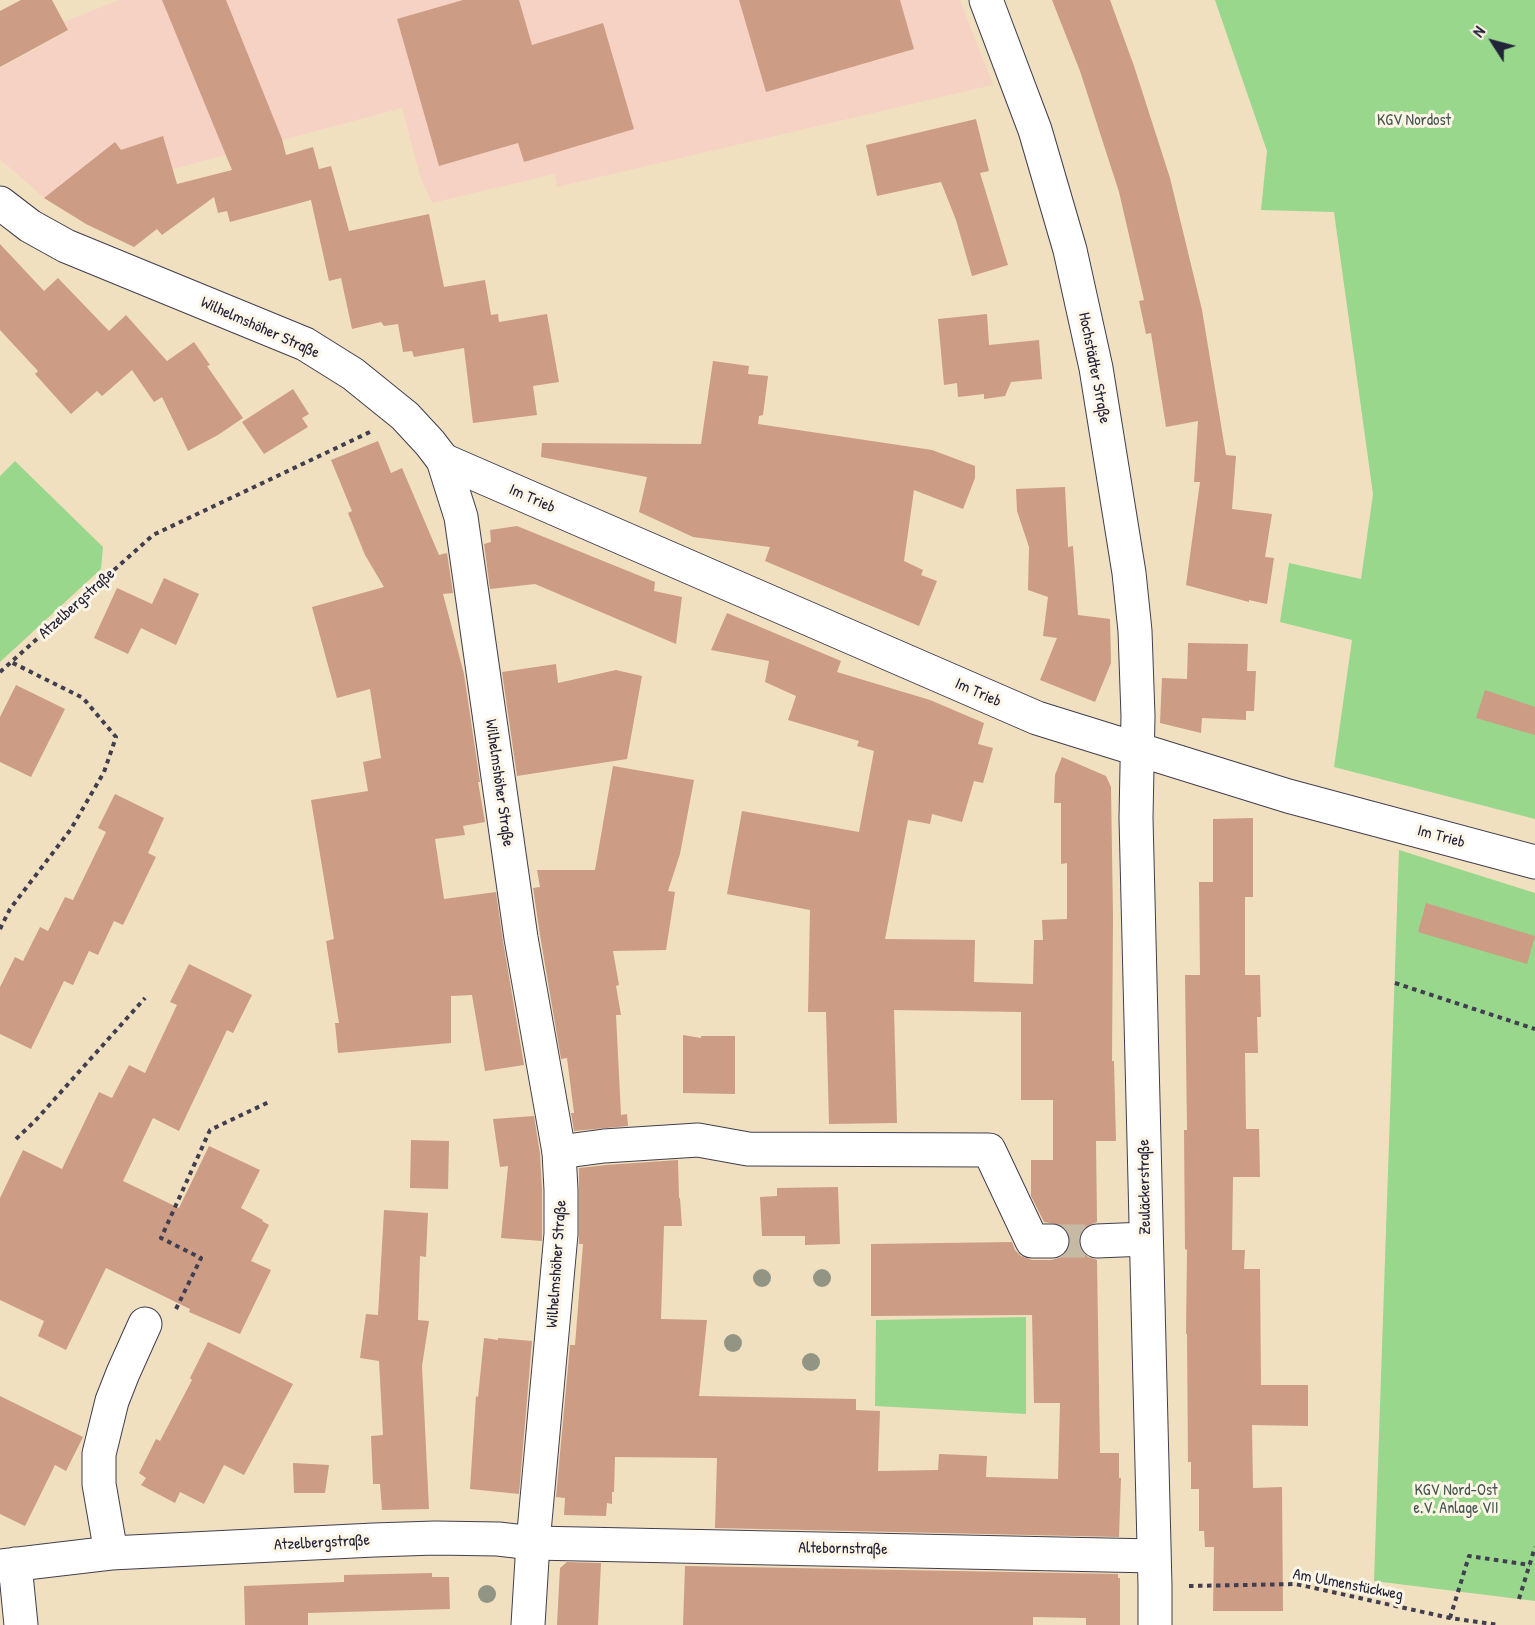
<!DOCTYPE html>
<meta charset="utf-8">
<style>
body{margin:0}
#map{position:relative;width:1535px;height:1625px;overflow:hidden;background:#f0e0c0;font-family:"Patrick Hand",sans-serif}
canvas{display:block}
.north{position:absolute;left:1463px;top:12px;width:60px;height:60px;-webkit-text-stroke:4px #fcf5e5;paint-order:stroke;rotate:306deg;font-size:16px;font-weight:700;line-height:24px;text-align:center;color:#22223b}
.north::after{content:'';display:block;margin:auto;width:21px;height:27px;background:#22223b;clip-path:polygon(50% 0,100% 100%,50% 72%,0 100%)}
</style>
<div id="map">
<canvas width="1535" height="1625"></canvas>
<div class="north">N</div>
</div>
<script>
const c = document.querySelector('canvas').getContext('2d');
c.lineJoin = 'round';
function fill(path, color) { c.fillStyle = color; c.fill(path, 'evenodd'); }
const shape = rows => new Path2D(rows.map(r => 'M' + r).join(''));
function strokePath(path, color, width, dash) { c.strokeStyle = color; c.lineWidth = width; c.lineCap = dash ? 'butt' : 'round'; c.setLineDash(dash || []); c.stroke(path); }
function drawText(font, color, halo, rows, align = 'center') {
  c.font = font + ' "Patrick Hand",sans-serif'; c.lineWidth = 6; c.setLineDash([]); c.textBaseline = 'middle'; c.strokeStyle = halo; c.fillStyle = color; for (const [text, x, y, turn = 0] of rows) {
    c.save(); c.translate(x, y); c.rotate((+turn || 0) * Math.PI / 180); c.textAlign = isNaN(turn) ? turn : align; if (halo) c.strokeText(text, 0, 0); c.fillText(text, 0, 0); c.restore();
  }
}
fill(shape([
 [119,0,960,0,993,85,557,187,555,174,432,203,420,176,402,108,173,169,160,181,148,186,94,228,44,198,0,159,0,68,68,31,64,22]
]), '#f6d2c4');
fill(shape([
 [1215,0,1535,0,1535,819,1334,767,1352,640,1280,622,1289,563,1361,579,1373,494,1334,212,1261,210,1267,151],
 [15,461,103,547,101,569,0,662,0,476],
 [1399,850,1535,893,1535,1601,1374,1581],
 [1026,1317,1026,1414,875,1406,876,1320]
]), '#98d78c');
fill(shape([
 [21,0,52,0,68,30,0,67,0,11],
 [162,0,226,0,282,139,286,155,313,147,319,169,331,166,349,231,429,214,444,287,485,280,491,315,498,314,499,322,547,314,559,382,533,386,537,415,473,423,464,348,414,357,412,351,403,352,398,324,384,326,381,322,352,329,341,278,329,281,311,200,230,222,227,211,218,213,214,197,162,235,157,229,134,247,86,224,44,198,115,142,121,150,163,136,177,184,232,170],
 [463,0,519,0,532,45,603,23,634,129,524,162,518,143,439,166,397,19],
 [739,0,900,0,914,49,766,92],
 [1052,0,1110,0,1134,66,1170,178,1202,310,1226,455,1236,456,1232,509,1272,514,1265,557,1274,558,1267,604,1249,600,1249,602,1186,585,1200,482,1194,482,1198,421,1166,427,1151,333,1146,334,1139,301,1144,300,1119,192,1080,71],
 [976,119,989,171,980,173,1008,265,972,276,956,220,941,182,877,196,866,145],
 [0,244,44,291,58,278,109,331,126,315,167,361,194,342,210,365,207,366,243,418,218,435,188,451,162,397,154,402,132,370,102,396,97,391,71,414,35,374,38,371,0,330],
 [987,314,989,345,1039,340,1042,379,1011,382,1005,396,984,399,984,394,958,397,957,383,944,385,938,319],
 [713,361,749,366,748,374,768,376,763,415,759,416,758,424,932,450,975,466,975,478,963,509,914,490,904,561,923,570,921,575,937,581,919,626,765,561,770,547,693,537,639,512,647,477,541,457,542,443,701,444],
 [293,389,309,414,302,418,308,427,264,454,242,422],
 [378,441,391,473,402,468,439,555,447,553,453,593,443,594,464,674,480,782,478,782,485,822,463,826,465,835,435,839,444,899,496,892,503,941,524,1065,485,1071,472,995,451,996,451,1043,338,1053,335,1023,339,1023,326,941,334,939,311,800,368,791,363,762,381,758,370,689,337,698,312,607,384,587,365,555,348,513,352,511,331,460],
 [1065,487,1068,547,1073,546,1078,615,1110,619,1111,663,1095,702,1040,680,1057,638,1043,636,1048,597,1028,590,1029,547,1017,511,1016,489],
 [517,526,655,582,654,591,682,597,676,644,535,584,490,589,484,544,491,542,490,530],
 [164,578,199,594,176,645,141,628,128,654,94,638,117,588,152,604],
 [727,613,841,661,837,672,930,700,984,723,978,744,993,748,983,783,974,781,962,822,932,814,930,824,908,820,885,939,975,940,974,982,1033,984,1034,940,1043,940,1042,920,1067,919,1067,863,1061,864,1061,803,1054,803,1055,775,1062,757,1106,776,1111,787,1113,917,1112,1061,1114,1061,1116,1141,1096,1141,1097,1222,1087,1226,1081,1232,1078,1241,1082,1251,1088,1257,1097,1260,1100,1453,1119,1453,1119,1478,1121,1478,1119,1537,715,1528,717,1458,615,1457,614,1492,612,1492,612,1504,607,1503,606,1516,564,1515,565,1498,556,1497,570,1345,575,1345,583,1244,579,1244,579,1168,606,1165,678,1160,679,1198,680,1198,682,1226,664,1226,661,1319,707,1320,699,1396,856,1399,856,1410,880,1411,878,1471,938,1470,939,1454,987,1456,986,1477,1058,1479,1060,1403,1034,1403,1032,1315,871,1316,871,1244,1012,1242,1015,1250,1021,1256,1032,1260,1052,1260,1061,1257,1068,1250,1071,1240,1068,1231,1061,1225,1044,1222,1031,1196,1031,1160,1053,1160,1053,1100,1021,1100,1021,1012,894,1010,897,1123,829,1124,826,1012,808,1012,810,910,727,894,742,811,859,832,874,751,857,746,859,741,788,720,796,696,765,682,769,661,711,650],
 [1188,643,1248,644,1247,671,1256,671,1254,711,1246,711,1246,720,1202,718,1201,733,1160,723,1162,678,1187,679],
 [556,664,558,683,616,670,642,676,627,759,517,776,502,672],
 [16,685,65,709,31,777,0,762,0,717],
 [1485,690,1535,707,1535,735,1476,718],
 [613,766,694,780,680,854,668,891,675,892,666,950,613,951,619,985,616,986,621,1015,616,1015,621,1115,627,1114,628,1126,574,1131,571,1113,574,1113,567,1058,561,1059,540,935,533,888,540,887,537,870,595,870],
 [115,794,164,818,148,853,156,857,123,925,114,921,98,955,89,951,73,985,64,981,31,1049,0,1034,0,987,15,957,23,961,40,927,48,931,65,897,73,900,106,832,98,828],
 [1253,818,1253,897,1245,897,1245,975,1260,975,1261,1017,1257,1017,1258,1053,1245,1053,1246,1129,1259,1129,1260,1177,1233,1177,1232,1250,1245,1250,1244,1269,1260,1269,1261,1385,1308,1385,1308,1426,1252,1425,1253,1488,1282,1487,1283,1611,1213,1611,1214,1547,1205,1547,1204,1531,1199,1531,1199,1489,1191,1489,1191,1462,1188,1462,1187,1334,1186,1334,1187,1250,1185,1249,1184,1130,1187,1130,1185,975,1200,975,1199,882,1213,882,1213,819],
 [1426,903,1535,936,1527,964,1418,932],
 [189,964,252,995,233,1033,227,1030,179,1131,153,1118,123,1181,179,1208,209,1146,260,1170,241,1208,263,1220,262,1221,269,1225,251,1261,271,1270,240,1334,189,1312,190,1309,106,1268,66,1350,38,1336,44,1321,0,1300,0,1198,23,1150,62,1169,99,1092,112,1098,129,1065,145,1073,177,1005,170,1002],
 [683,1035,701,1038,701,1036,735,1036,735,1094,683,1093],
 [534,1116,540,1154,542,1190,542,1241,501,1238,508,1166,500,1167,493,1119],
 [411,1140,449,1141,448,1189,410,1188],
 [838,1187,840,1244,805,1245,805,1236,762,1236,760,1197,777,1196,777,1188],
 [384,1210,428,1213,426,1257,420,1256,418,1320,429,1321,422,1366,429,1509,382,1510,380,1484,373,1484,371,1436,383,1435,379,1361,360,1358,366,1314,378,1315],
 [484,1338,498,1340,498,1338,532,1341,519,1494,470,1489,476,1396,478,1397],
 [208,1342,293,1384,244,1475,224,1465,204,1504,180,1492,175,1503,141,1485,146,1478,139,1473,156,1439,160,1441,192,1380,190,1378],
 [0,1396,83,1437,66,1471,55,1465,25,1526,0,1514],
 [293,1463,329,1465,325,1493,294,1493],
 [567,1562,601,1563,598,1625,557,1625,560,1568],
 [685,1566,1118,1574,1118,1578,1120,1578,1120,1625,1086,1625,1086,1618,1033,1617,1033,1625,683,1625],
 [432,1573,432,1577,449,1577,450,1609,308,1613,308,1625,245,1625,244,1586,344,1582,344,1575]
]), '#cc9c85');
strokePath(shape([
 [1052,1241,1097,1241]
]), '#c7baa5', 33, [33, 16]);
const minor = shape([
 [986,0,1035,130,1070,250,1096,368,1129,573,1135,631,1138,716,1136,818,1155,1586,1155,1625],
 [443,460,1037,718,1288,796,1535,862],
 [559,1152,604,1146,698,1140,748,1149,989,1150,1032,1241,1052,1241],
 [1097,1241,1146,1239],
 [111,1553,99,1484,99,1454,112,1401,123,1373,145,1324],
 [15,1564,21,1625],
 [0,1566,111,1553,374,1540,435,1538,498,1539,533,1543,1154,1556]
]);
const major = shape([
 [0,203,30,226,66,246,305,344,353,374,405,416,430,443,443,460,461,517,521,938,559,1152,561,1190,561,1234,533,1543,528,1625]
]);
strokePath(minor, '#413e4f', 35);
strokePath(major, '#413e4f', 35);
strokePath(shape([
 [0,672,153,535,372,431],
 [0,929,10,909,71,829,104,772,116,737,83,698,11,662],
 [1395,983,1535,1029],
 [16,1139,35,1121,145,998],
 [176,1309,201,1258,161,1238,210,1130,271,1101],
 [1189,1586,1296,1584,1450,1618,1499,1625],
 [1519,1599,1535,1547],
 [1450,1618,1469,1556,1530,1565]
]), '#413e4f', 4, [4.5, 4.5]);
strokePath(minor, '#fff', 33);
strokePath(major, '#fff', 33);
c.fillStyle = '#929584';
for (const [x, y] of [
 [762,1278],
 [822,1278],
 [733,1343],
 [811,1362],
 [487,1594]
]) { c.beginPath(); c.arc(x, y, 9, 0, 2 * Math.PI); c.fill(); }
drawText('16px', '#455853', '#fcf5e5', [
 ["KGV Nordost",1414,121],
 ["KGV Nord-Ost",1456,1491],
 ["e.V. Anlage VII",1456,1509]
]);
drawText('16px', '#22223b', '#fcf5e5', [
 ["Wilhelmshöher Straße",260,328,24],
 ["Hochstädter Straße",1094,368,79],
 ["Im Trieb",532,499,24],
 ["Atzelbergstraße",77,604,-42],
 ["Im Trieb",978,693,24],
 ["Wilhelmshöher Straße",499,783,82],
 ["Im Trieb",1441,837,15],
 ["Zeuläckerstraße",1145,1187,-91],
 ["Wilhelmshöher Straße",557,1264,-86],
 ["Atzelbergstraße",322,1543,-3],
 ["Altebornstraße",843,1549,1],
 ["Am Ulmenstückweg",1348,1585,11]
]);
</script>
